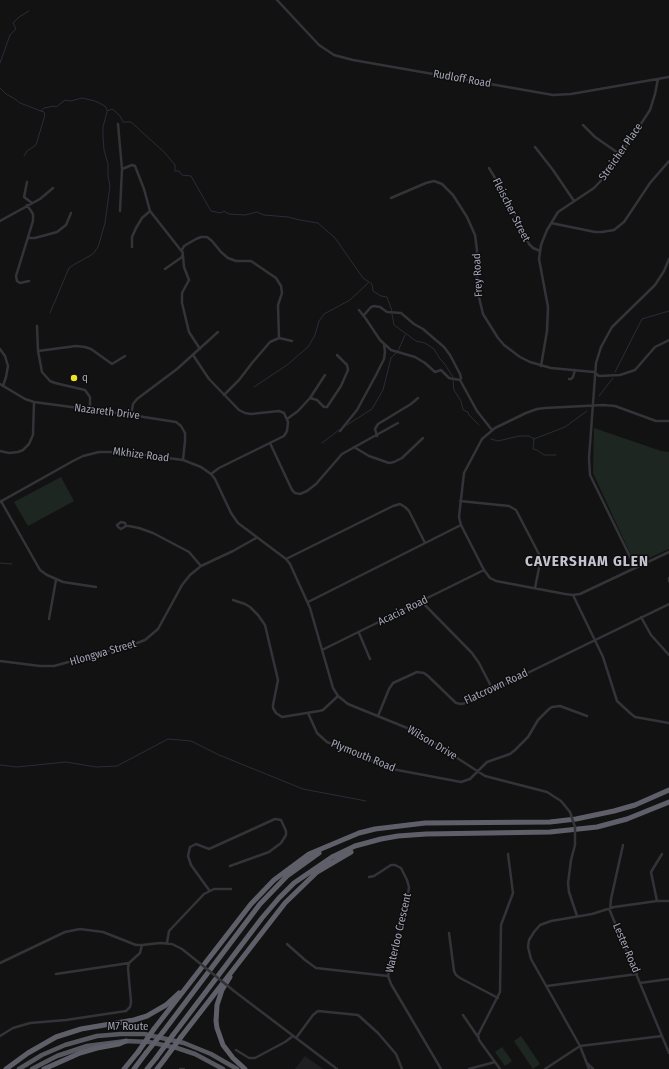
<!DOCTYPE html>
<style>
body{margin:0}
canvas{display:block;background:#121213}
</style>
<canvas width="669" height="1069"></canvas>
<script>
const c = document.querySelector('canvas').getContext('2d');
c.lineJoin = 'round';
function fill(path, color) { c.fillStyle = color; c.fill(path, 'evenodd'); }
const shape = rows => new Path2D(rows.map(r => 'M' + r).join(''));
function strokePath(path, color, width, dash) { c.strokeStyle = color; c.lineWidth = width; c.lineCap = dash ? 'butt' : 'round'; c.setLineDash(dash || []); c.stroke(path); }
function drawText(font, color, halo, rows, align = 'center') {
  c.font = font + ' "Fira Sans Condensed",sans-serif'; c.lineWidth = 3; c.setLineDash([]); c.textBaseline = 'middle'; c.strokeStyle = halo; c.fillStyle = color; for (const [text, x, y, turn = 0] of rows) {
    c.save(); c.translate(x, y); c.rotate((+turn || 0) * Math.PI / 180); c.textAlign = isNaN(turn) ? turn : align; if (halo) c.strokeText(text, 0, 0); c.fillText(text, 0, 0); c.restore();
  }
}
fill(shape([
 [305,1056,323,1069,295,1069]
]), '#1f1e20');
fill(shape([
 [594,428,661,451,669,452,669,549,635,564,593,473],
 [61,477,74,501,28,526,14,502],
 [521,1036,540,1064,533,1069,514,1041],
 [502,1047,512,1061,505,1066,495,1052]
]), '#1e2621');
strokePath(shape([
 [0,63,10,35,16,29,13,23,19,17,29,11],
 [0,88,6,94,15,99,20,103,41,111,44,108,54,106,56,107,65,100,71,101,82,98,95,101,103,105,106,107,107,111,112,109,116,112,120,116,123,122,131,122,164,152,175,165,175,171,179,171,182,175,191,176,211,211,221,213,224,211,229,214,245,215,257,212,264,215,288,217,300,220,318,223,335,238,363,278,372,284,373,291,381,296,387,297,392,311],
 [24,156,27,151,36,145,45,115,44,112,41,111],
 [50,313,69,268,75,264,93,254,98,247,105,223,110,186,108,176,108,164,104,150,103,137,103,127,107,112],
 [392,314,394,325,416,341,425,343,434,349,440,359,444,363,453,377],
 [398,351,405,335],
 [615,372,642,319,669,311],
 [453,380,454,390,461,401,463,410,468,412,469,415,479,425],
 [254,387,287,365,308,347,315,335,319,321,324,314,350,300,368,283],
 [599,396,613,378],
 [347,425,372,409,383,390,391,358,396,353],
 [491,439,498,441,519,436,529,436,534,439,533,449,537,450,544,455,556,455],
 [534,439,565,427,587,411],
 [322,443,339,430],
 [0,563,12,564],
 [0,765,17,767,66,762,96,767,117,766,168,739,191,741,219,755,303,789,366,801]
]), '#282d37', 1);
strokePath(shape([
 [277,0,319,45,334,55,353,60,553,95,571,94,669,77],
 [118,124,122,169,120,211],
 [583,125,595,137,621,155],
 [535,147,553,170,574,201],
 [489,168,506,196,529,244,533,248,540,251],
 [122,169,132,165,135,166,144,189,150,211,183,253,182,257,165,269],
 [27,182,24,197,32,203],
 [391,198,426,183,434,181,442,184,453,195,467,217,475,235,477,250,477,289,483,314,498,338,504,345,520,357,530,362,551,368,594,372,599,376,620,375,635,370,655,347,669,340],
 [27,205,33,214,33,221,16,276,17,281,20,283,29,281],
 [0,221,40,199,53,188],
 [551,223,595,232,602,232,614,230,624,222,650,183,669,161],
 [28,238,35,238,57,232,66,225,71,213],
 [132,247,132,237,136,228,142,218,150,211],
 [182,250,184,246,196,239,201,237,207,237,212,241,221,252,228,258,236,261,251,261,276,278,281,286,282,293,278,305,279,338],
 [183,256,184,267,189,280,182,293,182,303,189,332,200,349],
 [359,310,366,319,380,340,391,350,415,357,425,363,435,372,441,370,449,378,460,380,477,411,492,430],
 [364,315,371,307,374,306,380,307,387,312,401,313,414,324,423,329,444,347,450,355,460,374,461,378,460,380],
 [37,326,38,351,42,372,50,381,55,383,85,390,90,397,90,410],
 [0,349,5,356,8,366,6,377,3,386],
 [38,351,76,346,85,347,91,349,112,364,125,356],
 [193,355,209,379,239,410,245,413,251,414,279,411,284,413,288,422,287,431,284,436,219,468,211,474],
 [541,366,547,331,548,307,539,259,541,245,547,230,558,212,594,188,610,171,650,110,655,94,658,79],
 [569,379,571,379,573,377,575,370],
 [0,384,25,399,34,402,131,415,176,422,181,426,185,433,185,441,183,460],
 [224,395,239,380,252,363,270,342,279,338,292,341],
 [310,398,317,400,324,407,327,407,341,386,348,370,347,365,337,355],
 [131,415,133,404,137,399,177,369,218,332],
 [287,419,298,411,310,398,325,375],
 [669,421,656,421,615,406,603,405,545,408,537,409,526,413,495,428,482,439,464,473,459,517,461,525,484,570,490,578,496,581,565,594,573,595,580,594,669,552],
 [340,431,357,410,376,375,384,359,385,352,384,344],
 [377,436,375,429,378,424,411,404,418,398],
 [270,443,292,490,295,493,300,494,307,491,316,484,342,454,398,423],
 [354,447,369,456,389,463,394,462,402,458,423,438],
 [0,451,9,453,18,452,23,450,29,444,33,435,34,402],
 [1,501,40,570,47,575,63,582,96,587],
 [460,501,509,506,516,510,541,558,535,588],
 [0,502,73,461,83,456,99,452,121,452,183,460,201,467,211,474,215,479,231,513,238,523,286,559,290,564,310,608,333,688,338,696,348,704,417,732,485,776,547,792,561,801,570,812],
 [126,526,125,523,121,522,117,525,118,527,121,529,126,526,129,526,139,528,153,533,189,552,201,566],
 [286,559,393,506,400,504,405,507,409,511,425,543],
 [635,567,590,475,589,458,596,363,601,347,612,327,655,285,664,271,669,259],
 [669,578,669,581],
 [573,595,603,657,617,701,630,713,635,717,669,723],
 [233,600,245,604,250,607,258,615,265,625,278,680,273,705,273,708,276,713,282,717,319,711,323,710,338,696],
 [421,601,472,653,479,663,493,690],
 [308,602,461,525],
 [641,617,651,635,669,655],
 [49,619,56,580],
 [359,633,370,659],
 [322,650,484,570],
 [0,661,40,666,54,666,137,643,145,640,158,629,182,585,190,575,201,566,233,551,256,538],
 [308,713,317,733,327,742,392,769,461,782,470,779,487,762,510,754,515,750,528,737,538,720,549,709,552,707,560,706,587,716],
 [378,716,389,689,393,683,417,672,424,673,428,676,456,703,461,704,466,703,669,604],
 [575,845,571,860,568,883,569,892,577,916],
 [623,845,611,899,610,911,669,1053],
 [369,877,374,876,391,865,395,865,401,868,407,880,409,887,408,894,388,976,391,984,441,1069],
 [209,890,191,865,188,856,190,847,196,844,209,849,275,819,281,820,286,831,286,835,281,843,269,852,230,866],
 [657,901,651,872,662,854],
 [449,933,454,971,456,975,460,978,498,998],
 [167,943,169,931,204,894,214,889,231,889],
 [287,944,305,960,316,968,388,976],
 [0,963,65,932,80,929,103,932,136,945,142,945,160,943,172,944,182,949,197,961],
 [56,974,129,963,140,953,142,945],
 [640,983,669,979],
 [547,986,637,974],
 [234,991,337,1069],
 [463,1015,478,1037],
 [0,1036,13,1028,30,1023,66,1020,126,1011,130,1007,131,1002,128,968,129,963],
 [296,1038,313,1015,318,1011,358,1015,378,1033,396,1054,402,1069],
 [236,1050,249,1058,255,1058,285,1042,293,1036],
 [588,1064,593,1069],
 [180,1069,184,1069],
 [469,1069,495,1062],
 [500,1069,479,1040,478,1035,500,992,501,925,513,893,508,854],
 [545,1069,580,1046,662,1036],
 [589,1069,580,1046,531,959,528,947,529,940,534,932,540,925,551,921,592,914,614,907,657,901,669,901]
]), '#333338', 2.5);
strokePath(shape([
 [19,1069,42,1055,65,1045,97,1036,121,1034,144,1034,184,1043,211,1054,237,1069],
 [32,1069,57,1056,87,1046,126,1041,149,1042,177,1048,195,1054,223,1069]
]), '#575760', 4.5);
strokePath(shape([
 [230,977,222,990,217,1005,216,1021,217,1028,223,1045,233,1058,245,1069],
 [154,1029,251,904,274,880,309,854,359,833,375,829,425,823,550,822,576,819,614,811,635,805,669,790],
 [163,1032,260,904,287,876,319,853],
 [173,1035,262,918,279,898,294,883,332,857,355,846,381,839,398,836,426,834,550,832,597,827,627,819,669,802],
 [181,1037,285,903,317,872,351,852],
 [6,1069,28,1053,56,1037,81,1029,134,1020,147,1016,166,1005,179,993],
 [44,1069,80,1053,97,1048,119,1044,126,1041],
 [124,1069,138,1052],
 [134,1069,146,1053],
 [147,1069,156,1058],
 [157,1069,164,1060]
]), '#5f5f69', 5);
strokePath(shape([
 [570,812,575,827,575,845],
 [197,961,234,991]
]), '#333338', 2.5);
strokePath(shape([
 [138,1052,154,1029],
 [146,1053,163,1032],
 [156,1058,173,1035],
 [164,1060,181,1037]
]), '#5f5f69', 5);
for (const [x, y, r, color] of [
 [74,378,4,"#f0e02d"]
]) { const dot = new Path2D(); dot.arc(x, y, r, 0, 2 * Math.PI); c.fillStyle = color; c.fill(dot); strokePath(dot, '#0d0d0e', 1.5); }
drawText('11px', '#a3a4b4', '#0d0d0e', [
 ["Rudloff Road",462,79,10],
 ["Streicher Place",621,152,-55],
 ["Fleischer Street",511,210,63],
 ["Frey Road",478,275,-93],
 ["Nazareth Drive",107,412,7],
 ["Mkhize Road",141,455,7],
 ["Acacia Road",403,611,-26],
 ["Hlongwa Street",103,653,-16],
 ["Flatcrown Road",496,687,-25],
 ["Wilson Drive",432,743,31],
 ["Plymouth Road",363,756,22],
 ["Waterloo Crescent",399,933,-77],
 ["Lester Road",626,948,67],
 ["M7 Route",128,1027]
]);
drawText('11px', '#a3a4b4', '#0d0d0e', [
 ["q",82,378]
], 'left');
c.letterSpacing = '1px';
drawText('bold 15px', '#c4c4d0', '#0d0d0e', [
 ["CAVERSHAM GLEN",587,562]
]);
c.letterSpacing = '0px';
</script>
